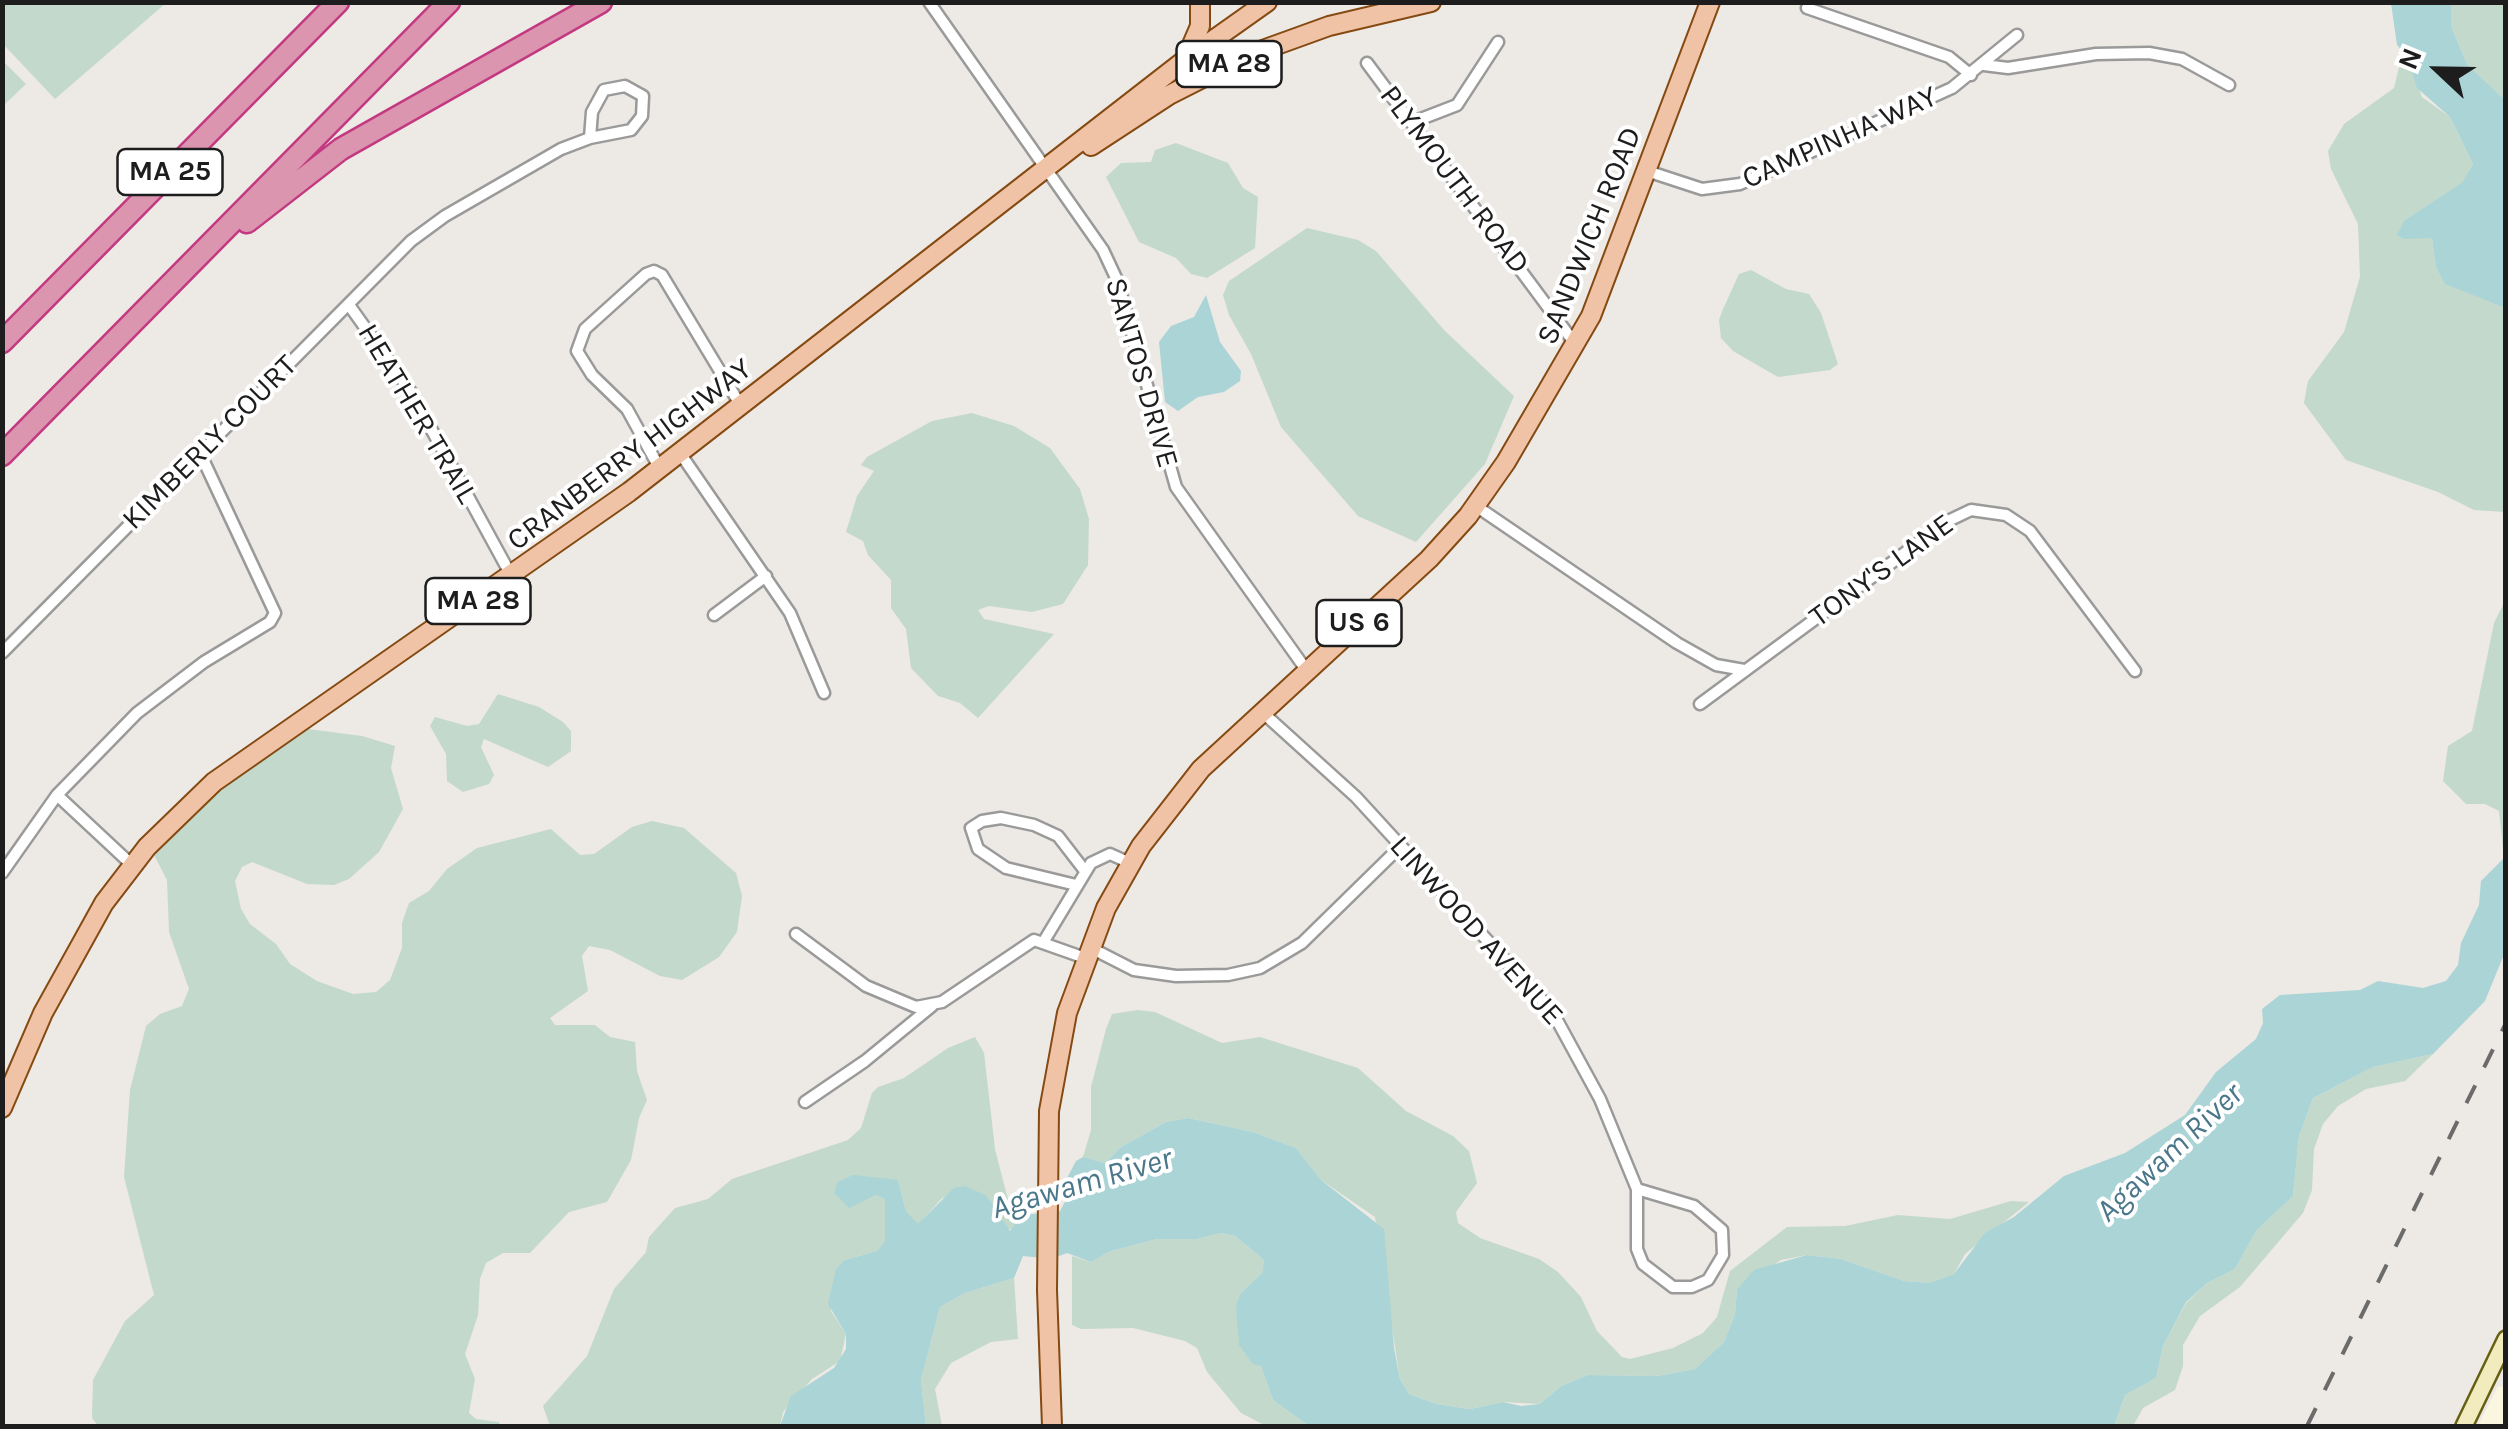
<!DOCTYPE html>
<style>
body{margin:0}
#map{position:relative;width:2508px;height:1429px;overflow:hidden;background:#ede9e4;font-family:Karla,sans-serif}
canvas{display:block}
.frame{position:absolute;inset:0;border:5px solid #1d1d1d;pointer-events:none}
.north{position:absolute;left:2388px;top:20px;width:100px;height:100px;-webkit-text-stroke:8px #fff;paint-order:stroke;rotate:292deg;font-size:28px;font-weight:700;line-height:40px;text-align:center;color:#1d1d1d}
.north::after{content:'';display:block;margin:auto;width:35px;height:45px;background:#1d1d1d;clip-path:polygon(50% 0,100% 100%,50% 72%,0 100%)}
</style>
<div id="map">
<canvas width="2508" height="1429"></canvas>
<div class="frame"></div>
<div class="north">N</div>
</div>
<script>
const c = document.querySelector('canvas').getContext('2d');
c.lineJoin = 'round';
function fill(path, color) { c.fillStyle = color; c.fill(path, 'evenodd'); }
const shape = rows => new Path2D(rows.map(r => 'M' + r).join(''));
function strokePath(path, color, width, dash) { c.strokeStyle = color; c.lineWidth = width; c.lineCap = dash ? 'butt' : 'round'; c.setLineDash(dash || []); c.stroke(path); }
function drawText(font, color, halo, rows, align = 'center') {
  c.font = font + ' Karla,sans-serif'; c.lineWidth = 8; c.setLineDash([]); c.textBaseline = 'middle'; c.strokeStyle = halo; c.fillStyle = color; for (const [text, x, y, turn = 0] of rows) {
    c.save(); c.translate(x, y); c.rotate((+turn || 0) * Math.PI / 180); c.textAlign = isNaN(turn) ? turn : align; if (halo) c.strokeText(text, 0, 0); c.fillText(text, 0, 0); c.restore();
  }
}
fill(shape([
 [2498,1386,2505,1388,2505,1426,2478,1426]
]), '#fbf6e0');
fill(shape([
 [3,2,166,2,166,3,55,99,3,44],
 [2451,3,2505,3,2505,100,2467,64,2451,26],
 [2402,55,2408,58,2422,97,2450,117,2473,164,2462,184,2405,220,2414,236,2432,238,2436,267,2446,284,2505,308,2505,512,2474,510,2438,492,2346,460,2304,403,2308,381,2344,332,2360,277,2358,224,2331,169,2328,151,2344,124,2394,88],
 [3,61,26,84,3,106],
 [1176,143,1228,163,1243,188,1258,197,1255,248,1207,278,1191,274,1176,258,1139,242,1106,177,1121,163,1151,162,1155,150],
 [1307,228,1358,240,1376,251,1444,330,1514,396,1485,464,1416,542,1358,516,1281,427,1251,354,1229,315,1223,295,1229,281],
 [1751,270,1786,289,1809,294,1821,313,1838,364,1830,370,1778,377,1733,351,1721,338,1719,320,1723,309,1739,274],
 [972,413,1014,426,1050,448,1080,489,1089,519,1088,565,1063,604,1032,612,989,606,978,610,984,619,1054,634,978,718,960,703,938,696,911,668,906,629,891,608,891,580,868,555,863,541,846,532,857,496,874,471,861,465,867,457,932,421],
 [2505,601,2505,857,2504,858,2499,811,2485,804,2466,804,2443,781,2448,746,2472,731,2494,623],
 [498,694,539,707,563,722,571,731,571,751,548,767,484,739,481,747,494,775,489,784,463,792,447,781,446,754,430,726,435,717,467,726,479,724],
 [308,729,362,736,395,746,391,768,403,809,379,852,349,879,334,885,307,884,252,862,242,867,235,881,241,909,250,924,276,944,290,964,317,981,353,994,376,992,390,980,402,948,402,923,409,903,429,891,447,869,477,848,551,829,580,855,594,854,632,827,652,821,684,828,736,873,742,896,737,932,719,957,682,980,660,976,610,950,589,946,582,956,588,991,550,1018,555,1025,595,1025,610,1037,635,1042,637,1071,647,1100,639,1118,631,1160,607,1202,569,1212,530,1253,503,1253,486,1263,480,1279,478,1315,465,1354,475,1379,469,1413,476,1419,499,1422,500,1426,98,1426,92,1418,93,1380,125,1321,154,1295,124,1177,130,1090,146,1026,160,1014,182,1006,189,989,169,932,167,880,154,855,157,838,217,783,288,732],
 [1138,1010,1155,1012,1222,1043,1260,1037,1358,1068,1406,1111,1453,1136,1469,1151,1477,1183,1456,1212,1458,1223,1480,1238,1539,1259,1558,1272,1581,1297,1597,1331,1622,1357,1630,1359,1673,1348,1703,1333,1717,1317,1730,1271,1787,1227,1845,1226,1898,1215,1950,1219,2011,1201,2029,1202,1965,1254,1954,1274,1929,1283,1904,1281,1841,1259,1807,1255,1781,1260,1737,1290,1735,1314,1724,1342,1695,1369,1657,1376,1588,1375,1561,1386,1540,1404,1503,1402,1470,1409,1436,1404,1409,1394,1400,1379,1375,1217,1321,1180,1296,1148,1253,1132,1188,1118,1166,1122,1121,1147,1105,1163,1083,1157,1091,1130,1091,1087,1106,1029,1112,1014],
 [975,1037,984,1053,995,1149,1006,1192,1011,1209,1023,1215,1016,1228,1007,1230,987,1196,942,1198,918,1225,906,1211,898,1180,862,1204,876,1195,885,1199,885,1241,877,1251,845,1260,831,1311,846,1334,840,1361,812,1379,783,1412,780,1426,550,1426,543,1406,587,1356,614,1289,646,1252,649,1237,675,1208,708,1199,732,1179,848,1140,861,1128,872,1093,878,1087,904,1078,948,1048],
 [2433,1054,2405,1081,2366,1089,2338,1106,2323,1124,2314,1149,2312,1190,2303,1213,2240,1287,2200,1316,2183,1345,2183,1366,2175,1390,2143,1408,2133,1426,2114,1426,2125,1395,2156,1378,2163,1346,2186,1303,2207,1283,2235,1269,2256,1231,2293,1196,2299,1136,2313,1098,2373,1067],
 [1221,1233,1235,1236,1264,1260,1262,1273,1241,1293,1261,1366,1273,1400,1309,1426,1266,1426,1241,1413,1207,1372,1197,1348,1185,1341,1133,1328,1081,1329,1072,1325,1072,1256,1091,1262,1111,1251,1157,1239,1197,1239],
 [1014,1278,1018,1339,991,1342,951,1363,935,1389,942,1426,926,1426,921,1380,940,1307,965,1293]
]), '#c3d9cb');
fill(shape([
 [2391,3,2451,3,2451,26,2467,64,2505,100,2505,308,2445,284,2436,267,2432,238,2404,239,2397,235,2405,220,2462,183,2473,164,2450,117,2417,88,2408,58,2397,45],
 [1206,295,1220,342,1241,371,1240,381,1224,392,1198,397,1178,411,1165,402,1159,342,1171,326,1194,317],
 [2505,857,2505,952,2485,1001,2433,1054,2373,1067,2313,1098,2299,1136,2293,1196,2256,1231,2235,1269,2207,1283,2186,1302,2163,1346,2156,1378,2125,1395,2114,1426,1309,1426,1273,1400,1261,1366,1253,1364,1239,1345,1236,1305,1241,1293,1262,1273,1264,1260,1235,1236,1221,1233,1197,1239,1157,1239,1111,1251,1091,1262,1067,1253,1051,1259,1023,1256,1014,1278,965,1293,940,1307,921,1380,926,1426,780,1426,791,1396,834,1368,846,1349,846,1334,828,1304,836,1269,845,1260,877,1251,885,1241,885,1199,876,1195,849,1208,834,1193,838,1182,853,1175,898,1180,906,1211,918,1224,954,1188,965,1186,987,1196,1010,1231,1023,1215,1060,1211,1066,1200,1066,1180,1076,1161,1083,1157,1105,1163,1121,1147,1166,1122,1188,1118,1253,1132,1296,1148,1321,1180,1384,1229,1394,1348,1400,1379,1409,1394,1436,1404,1470,1409,1503,1402,1521,1406,1540,1404,1561,1386,1588,1375,1657,1376,1695,1369,1724,1342,1735,1314,1737,1290,1754,1270,1807,1255,1841,1259,1904,1281,1929,1283,1954,1274,1985,1233,2014,1217,2064,1176,2125,1153,2185,1115,2216,1072,2256,1039,2263,1023,2262,1009,2280,995,2360,990,2378,981,2423,988,2446,981,2458,965,2461,943,2479,905,2481,881]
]), '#aad4d6');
const minor = shape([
 [929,2,1103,250,1117,280,1176,487,1307,671],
 [1807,8,1949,57,1971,75],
 [1367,63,1576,345],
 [1984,65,2008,68,2096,54,2149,53,2182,59,2229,85],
 [1413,122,1457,105,1498,42],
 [1647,171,1702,189,1740,184,1952,88,2017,35],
 [349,305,411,392,512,577],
 [680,453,790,613,824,693],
 [660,469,627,409,592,375,577,351,585,329,646,274,654,271,662,275,741,406],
 [1476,506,1677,643,1716,665,1744,670],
 [714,615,766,576],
 [2,653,411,241,445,216,561,149,590,138,631,130,642,116,643,96,625,86,604,90,592,112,590,138],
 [1700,704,1948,521,1971,510,2006,515,2030,531,2135,671],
 [1261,711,1356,797,1552,1011,1600,1099,1637,1189,1694,1206,1722,1230,1723,1255,1708,1280,1692,1287,1673,1287,1643,1264,1637,1249,1637,1189],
 [132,865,57,795,137,713,204,662,270,622,275,613,200,453],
 [2,873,57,795],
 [1076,885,1006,868,978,849,971,828,982,821,1001,818,1034,825,1058,836,1085,871],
 [796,934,866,986,916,1007,942,1002,1034,940,1085,958],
 [1044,941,1091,863,1110,854,1130,863],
 [1089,947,1134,970,1176,976,1228,975,1260,968,1302,943,1401,846],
 [805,1102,865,1061,932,1006]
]);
const secondary = shape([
 [2464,1426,2506,1339]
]);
const primary = shape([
 [1188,54,1200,26,1200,2],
 [1091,146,1169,95,1246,56,1329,26,1431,2],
 [2,1108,43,1013,104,903,147,847,214,782,629,492,1185,60,1267,2],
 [1052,1426,1047,1290,1049,1111,1067,1013,1106,908,1141,846,1201,769,1429,559,1468,516,1506,462,1591,316,1710,2]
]);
const motorway = shape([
 [247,222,341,149,601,2],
 [2,342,338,2],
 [2,455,449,2]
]);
strokePath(minor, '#9a9a9a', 15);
strokePath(secondary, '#676012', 20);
strokePath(primary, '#854a12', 22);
strokePath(motorway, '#c33981', 25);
strokePath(minor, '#fff', 10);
strokePath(secondary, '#f1ebbe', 15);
strokePath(primary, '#f0c3a6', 18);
strokePath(motorway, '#db95af', 20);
strokePath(shape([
 [2307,1426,2506,1023]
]), '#6b6b6b', 4, [20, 20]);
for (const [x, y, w] of [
 [1229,64,105],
 [170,172,105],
 [478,601,105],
 [1359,623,85]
]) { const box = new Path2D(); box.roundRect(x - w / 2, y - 23, w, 46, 8); c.fillStyle = '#fff'; c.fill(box); strokePath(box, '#1d1d1d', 2.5); }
drawText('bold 28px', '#1d1d1d', null, [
 ["MA 28",1229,64],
 ["MA 25",170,172],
 ["MA 28",478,601],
 ["US 6",1359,623]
]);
drawText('30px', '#1d1d1d', '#fff', [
 ["CAMPINHA WAY",1840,138,-24],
 ["PLYMOUTH ROAD",1454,180,53],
 ["SANDWICH ROAD",1590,236,-68],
 ["SANTOS DRIVE",1141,373,74],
 ["HEATHER TRAIL",417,414,59],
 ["KIMBERLY COURT",210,443,-45],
 ["CRANBERRY HIGHWAY",630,455,-37],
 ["TONY'S LANE",1882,571,-36],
 ["LINWOOD AVENUE",1476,931,48]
]);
drawText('italic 32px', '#4b778b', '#fff', [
 ["Agawam River",2170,1153,-43],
 ["Agawam River",1082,1184,-16]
]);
</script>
